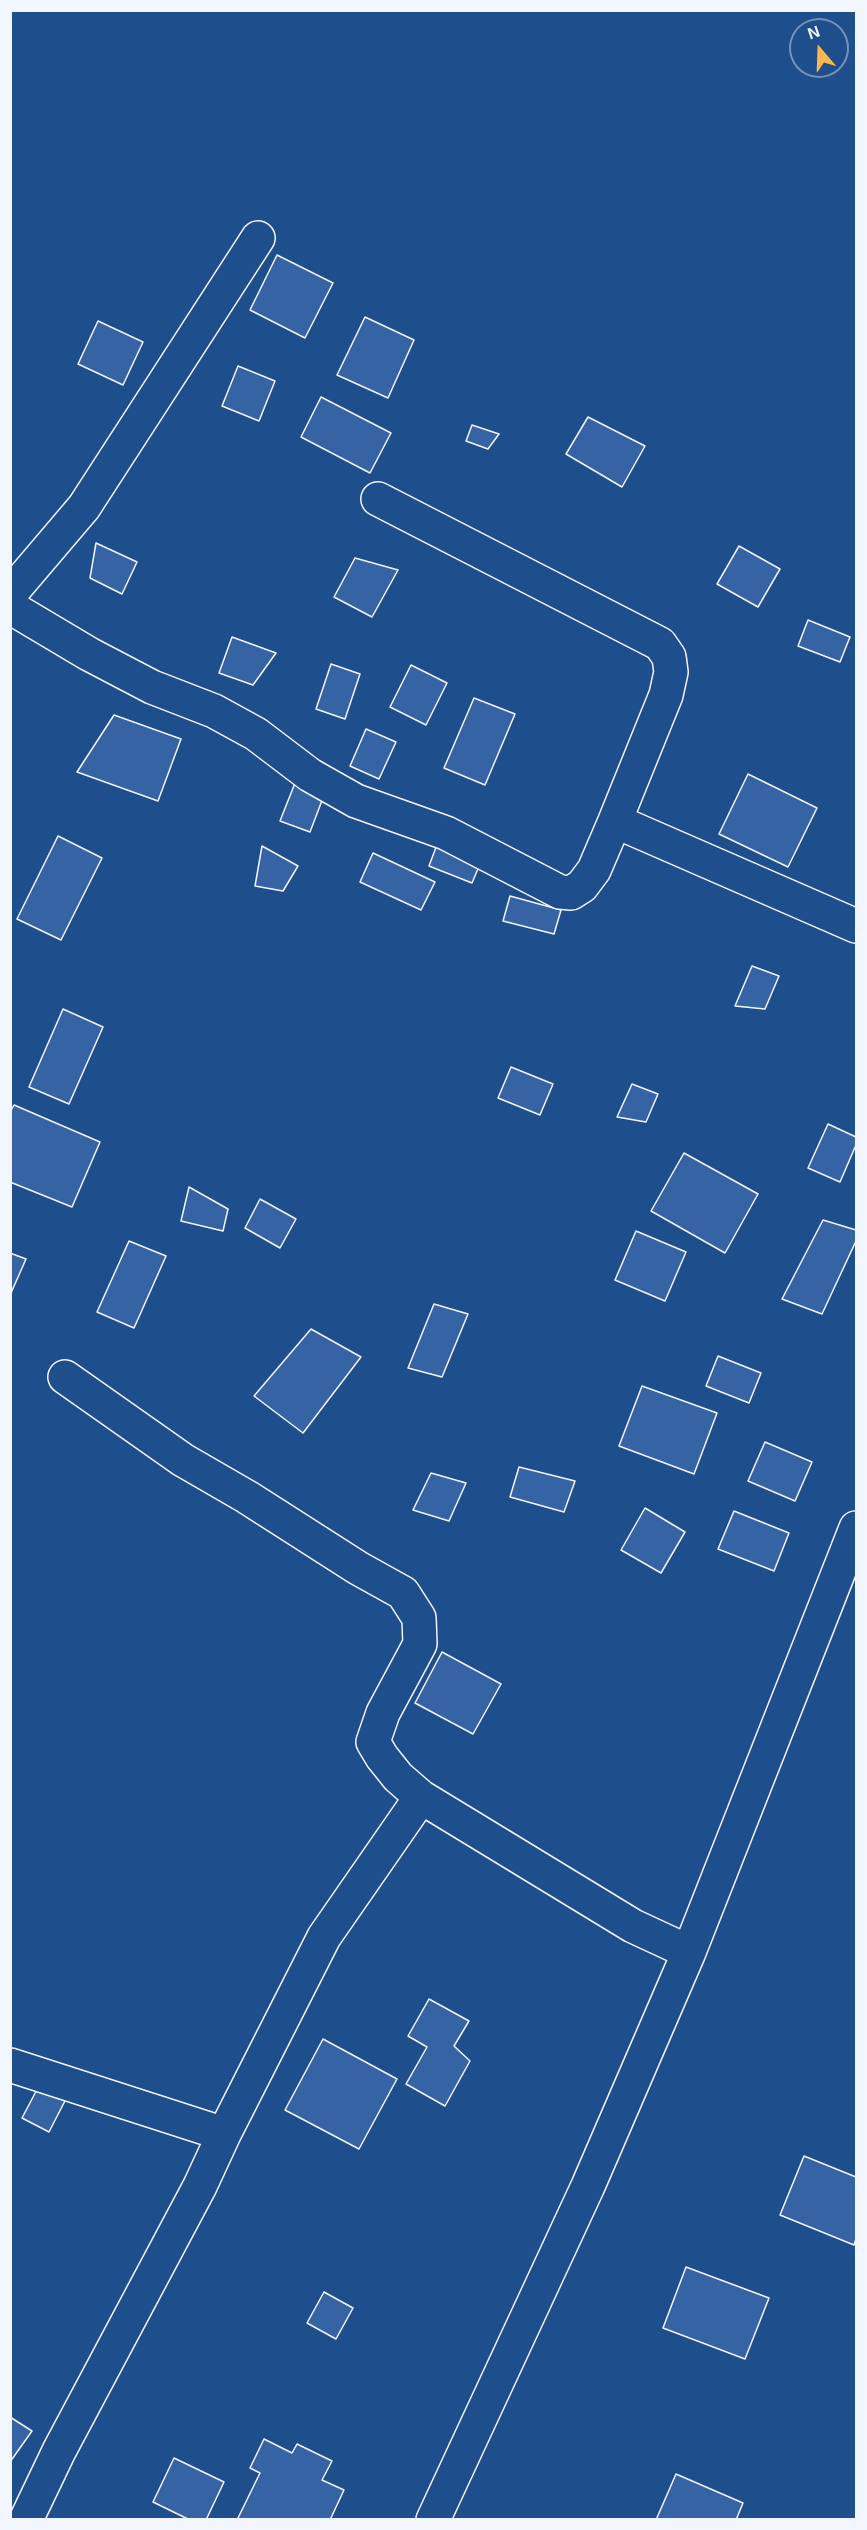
<!DOCTYPE html>
<style>
body{margin:0}
#map{position:relative;width:867px;height:2530px;overflow:hidden;background:#1f4e8c;font-family:Helvetica,sans-serif}
canvas{display:block}
.frame{position:absolute;inset:0;border:12px solid #f2f6ff;pointer-events:none}
.north{position:absolute;left:789px;top:18px;width:60px;height:60px;box-sizing:border-box;background:#1f4e8c;border:2px solid #7391ba;border-radius:50%;rotate:341deg;font-size:16px;font-weight:700;line-height:24px;text-align:center;color:#f2f6ff}
.north::after{content:'';display:block;margin:auto;width:21px;height:27px;background:#ffb74d;clip-path:polygon(50% 0,100% 100%,50% 72%,0 100%)}
</style>
<div id="map">
<canvas width="867" height="2530"></canvas>
<div class="frame"></div>
<div class="north">N</div>
</div>
<script>
const c = document.querySelector('canvas').getContext('2d');
c.lineJoin = 'round';
function fill(path, color) { c.fillStyle = color; c.fill(path, 'evenodd'); }
const shape = rows => new Path2D(rows.map(r => 'M' + r).join(''));
function strokePath(path, color, width, dash) { c.strokeStyle = color; c.lineWidth = width; c.lineCap = dash ? 'butt' : 'round'; c.setLineDash(dash || []); c.stroke(path); }
const building = shape([
 [277,255,333,283,305,338,250,310,277,255],
 [365,317,414,340,388,398,337,375,365,317],
 [98,321,143,342,123,385,78,364,98,321],
 [238,366,275,381,259,421,222,406,238,366],
 [321,397,391,433,370,473,301,437,321,397],
 [588,417,645,446,622,487,566,454,588,417],
 [472,425,499,434,488,449,466,441,472,425],
 [96,543,137,562,122,594,90,578,96,543],
 [739,546,780,569,758,607,717,584,739,546],
 [355,558,398,570,372,617,334,597,355,558],
 [808,620,850,637,840,662,798,646,808,620],
 [232,637,276,653,253,685,219,673,232,637],
 [331,664,360,674,345,719,316,709,331,664],
 [411,665,447,683,426,725,390,707,411,665],
 [474,698,515,714,485,785,444,768,474,698],
 [114,715,181,739,158,801,77,772,114,715],
 [366,729,396,742,379,779,350,766,366,729],
 [748,774,817,808,788,867,719,834,748,774],
 [297,778,326,790,310,832,280,821,297,778],
 [58,836,102,858,61,940,17,919,58,836],
 [438,842,482,859,472,883,429,866,438,842],
 [262,846,298,866,283,891,255,886,262,846],
 [373,853,435,882,421,910,360,882,373,853],
 [510,896,561,910,554,934,503,921,510,896],
 [752,966,779,976,765,1009,735,1006,752,966],
 [63,1009,103,1027,69,1104,29,1087,63,1009],
 [511,1067,553,1084,540,1115,498,1098,511,1067],
 [632,1084,658,1094,646,1122,617,1117,632,1084],
 [14,1105,100,1142,72,1207,10,1182,10,1112,14,1105],
 [828,1124,856,1137,856,1145,840,1182,808,1168,828,1124],
 [684,1153,758,1194,725,1253,651,1211,684,1153],
 [189,1187,228,1209,223,1231,181,1221,189,1187],
 [260,1199,296,1219,280,1248,245,1228,260,1199],
 [823,1220,856,1230,856,1241,822,1314,782,1299,823,1220],
 [636,1231,686,1252,665,1301,615,1280,636,1231],
 [129,1241,166,1256,134,1328,97,1312,129,1241],
 [10,1253,26,1259,11,1293,10,1293,10,1253],
 [434,1304,468,1314,442,1377,408,1368,434,1304],
 [311,1329,361,1357,303,1433,254,1396,311,1329],
 [718,1356,761,1373,749,1403,706,1386,718,1356],
 [642,1386,717,1413,694,1474,619,1446,642,1386],
 [765,1442,812,1462,795,1501,748,1481,765,1442],
 [519,1467,575,1481,564,1512,510,1497,519,1467],
 [431,1473,466,1483,449,1521,413,1510,431,1473],
 [645,1508,685,1532,661,1573,621,1550,645,1508],
 [734,1511,789,1533,774,1571,718,1549,734,1511],
 [442,1652,501,1684,473,1734,415,1703,442,1652],
 [429,1999,469,2021,454,2046,470,2061,445,2106,406,2084,427,2047,408,2036,429,1999],
 [323,2039,397,2079,359,2149,285,2110,323,2039],
 [42,2080,69,2093,49,2132,22,2118,42,2080],
 [804,2156,856,2177,856,2239,854,2245,780,2215,804,2156],
 [686,2267,769,2298,745,2359,663,2328,686,2267],
 [324,2292,353,2308,336,2339,307,2323,324,2292],
 [10,2417,32,2431,10,2462,10,2417],
 [264,2439,292,2453,297,2444,332,2461,322,2480,344,2490,330,2520,237,2520,260,2473,250,2468,264,2439],
 [174,2458,224,2482,206,2520,190,2520,153,2502,174,2458],
 [676,2474,743,2503,736,2520,656,2520,676,2474]
]);
fill(building, '#3563a3');
strokePath(building, '#f2f6ff', 1.5);
const minor = shape([
 [378,499,660,644,669,657,671,672,666,695,615,821],
 [10,594,84,507,258,238],
 [10,607,89,654,152,687,214,711,256,734,310,775,356,801,446,833,560,892,571,893,582,886,594,870,615,821,856,926],
 [65,1377,183,1460,247,1497,358,1568,403,1593,419,1618,420,1644,383,1713,373,1742,382,1757,398,1777,421,1797,633,1926,689,1952],
 [10,2065,224,2134],
 [26,2520,59,2451,200,2186,224,2134,324,1937,421,1797],
 [433,2520,588,2186,689,1952,856,1528]
]);
strokePath(minor, '#f2f6ff', 36);
strokePath(minor, '#1f4e8c', 33);
</script>
